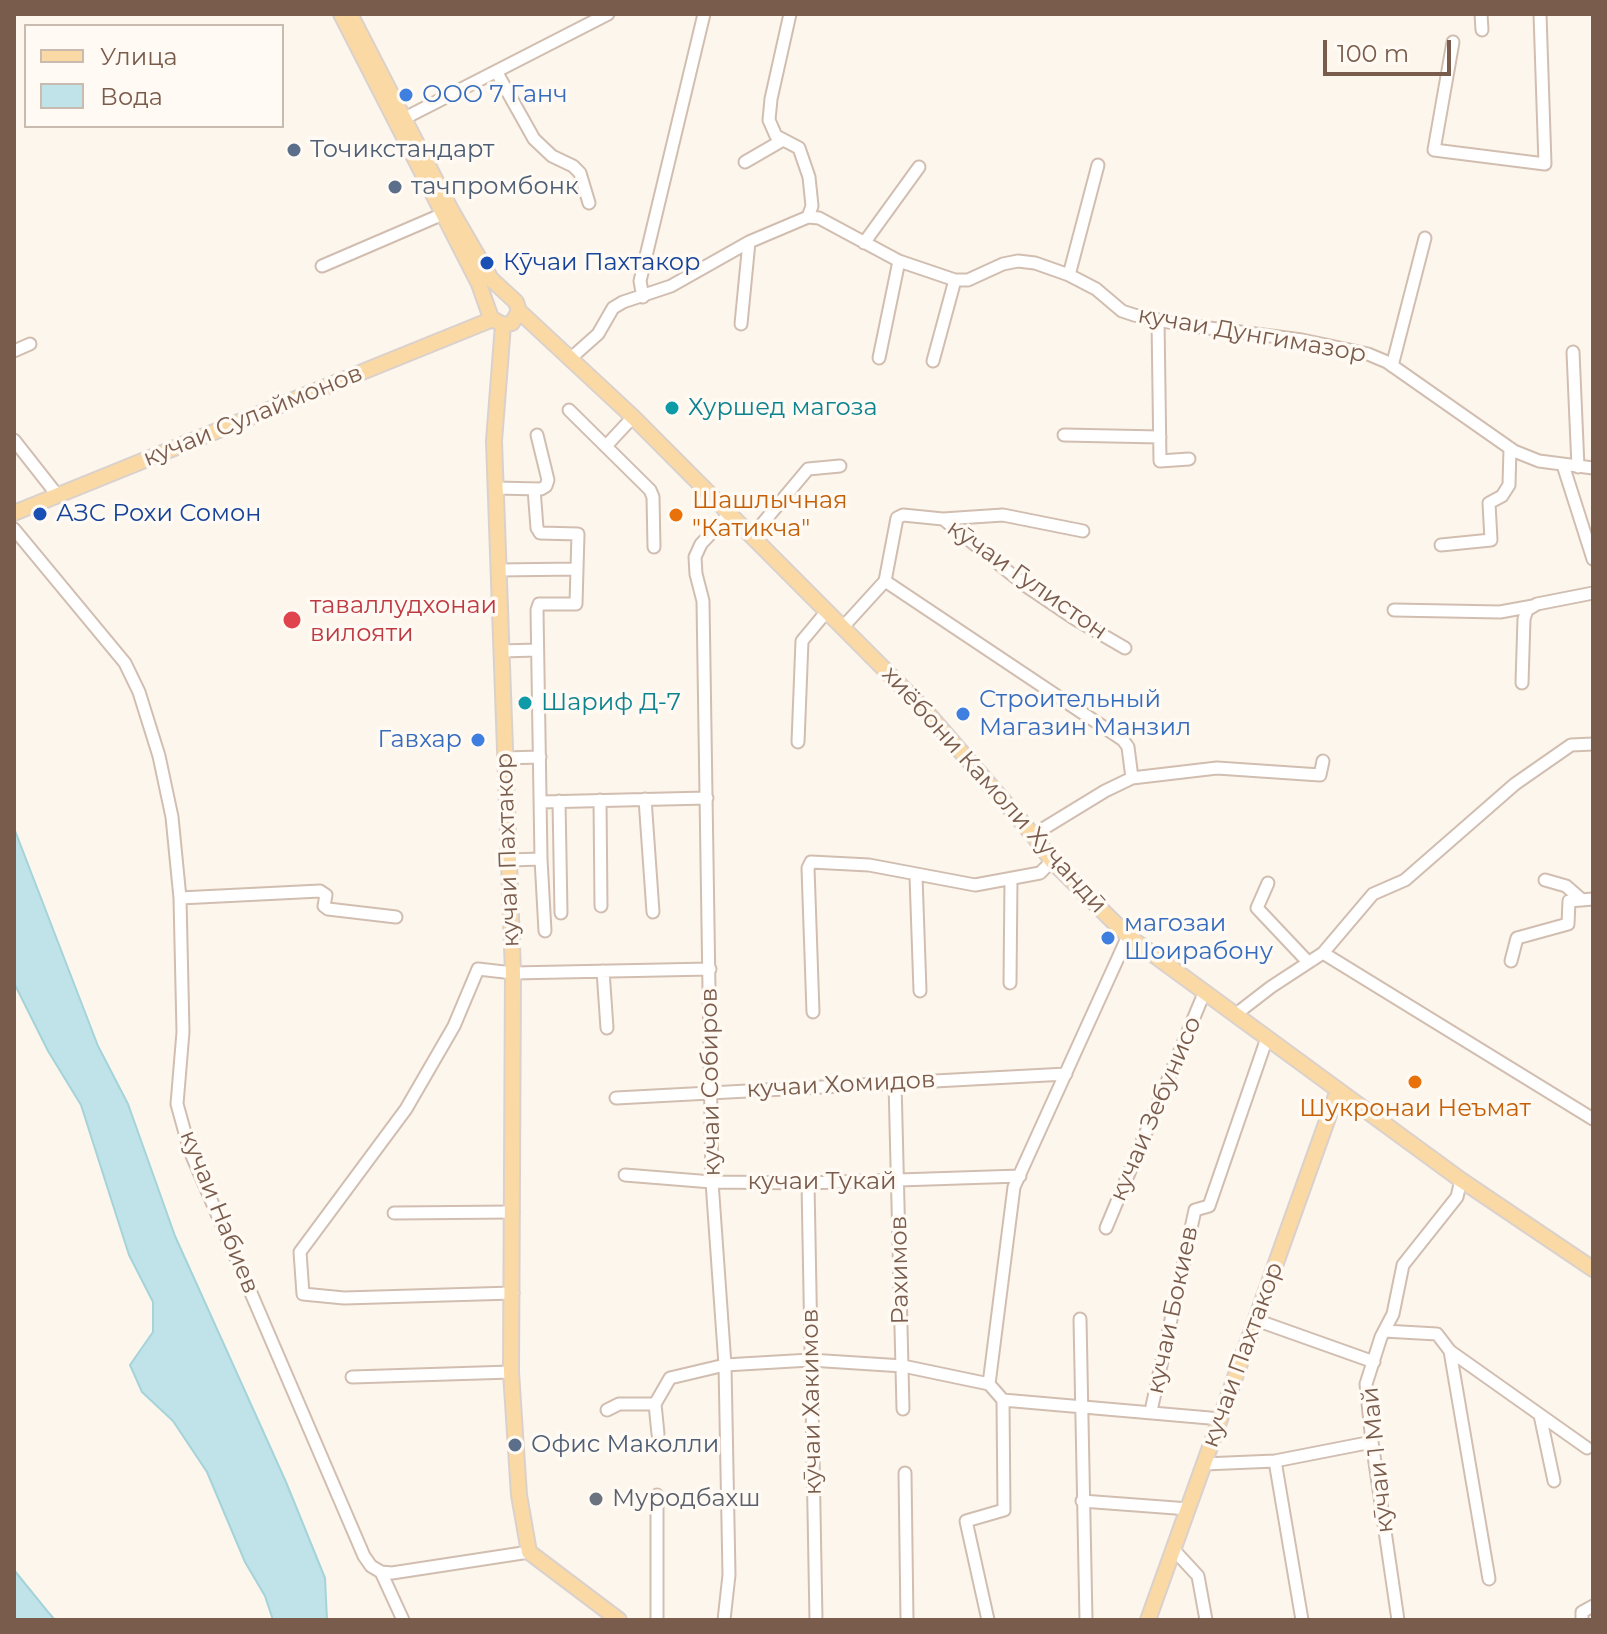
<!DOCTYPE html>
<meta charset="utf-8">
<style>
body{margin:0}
#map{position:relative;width:1607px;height:1634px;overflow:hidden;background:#fdf6ec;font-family:Montserrat,sans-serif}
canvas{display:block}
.frame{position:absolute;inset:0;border:16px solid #7a5c4d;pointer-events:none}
.legend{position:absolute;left:24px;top:24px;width:260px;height:104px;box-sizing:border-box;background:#fffaf3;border:2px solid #cabbb1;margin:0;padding:10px 14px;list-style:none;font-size:24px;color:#7a5c4d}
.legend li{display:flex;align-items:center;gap:16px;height:40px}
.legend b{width:40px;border:2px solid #cabbb1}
.scale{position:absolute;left:1323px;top:40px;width:128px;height:36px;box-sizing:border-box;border:4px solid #7a5c4d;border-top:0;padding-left:10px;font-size:24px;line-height:28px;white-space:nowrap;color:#7a5c4d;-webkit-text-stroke:6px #fffaf3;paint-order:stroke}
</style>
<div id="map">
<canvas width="1607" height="1634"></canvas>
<div class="frame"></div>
<ul class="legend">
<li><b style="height:10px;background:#fbd9a5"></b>Улица</li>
<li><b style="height:22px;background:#bfe3e8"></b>Вода</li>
</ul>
<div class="scale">100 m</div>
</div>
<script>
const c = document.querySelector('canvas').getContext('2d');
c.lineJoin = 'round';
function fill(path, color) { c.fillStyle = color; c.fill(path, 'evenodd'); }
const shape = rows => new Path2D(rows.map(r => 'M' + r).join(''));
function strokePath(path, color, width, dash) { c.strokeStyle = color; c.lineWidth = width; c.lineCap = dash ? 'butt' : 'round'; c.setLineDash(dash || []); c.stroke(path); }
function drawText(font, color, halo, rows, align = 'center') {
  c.font = font + ' Montserrat,sans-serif'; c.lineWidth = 7; c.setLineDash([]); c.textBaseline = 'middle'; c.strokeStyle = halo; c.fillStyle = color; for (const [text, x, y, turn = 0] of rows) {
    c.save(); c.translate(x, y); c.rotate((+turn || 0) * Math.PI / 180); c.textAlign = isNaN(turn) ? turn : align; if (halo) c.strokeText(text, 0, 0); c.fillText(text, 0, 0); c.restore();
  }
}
const water = shape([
 [14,828,98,1046,128,1104,175,1236,286,1482,325,1578,327,1620,273,1620,265,1596,245,1562,207,1472,173,1421,142,1392,130,1365,153,1332,153,1302,129,1255,81,1105,48,1051,14,983,14,828],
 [14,1570,48,1612,55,1620,14,1620,14,1570]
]);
fill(water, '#bfe3e8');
strokePath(water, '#a5d3da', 2);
const minor = shape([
 [790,14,771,99,769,120,776,136,799,148,809,177,812,206,808,217],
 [1481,14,1482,30],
 [1453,42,1434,150,1545,164,1540,14],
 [497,73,534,139,552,156,573,166,580,173,589,203],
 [403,119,608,14],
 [745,162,783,140],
 [864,243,919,167],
 [322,266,443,214],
 [1069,275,1098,165],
 [643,297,640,281,704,14],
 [1158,320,1160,461,1189,459],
 [741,324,749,242],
 [14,351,30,344],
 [1573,352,1578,467],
 [571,358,598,334,613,308,623,302,671,286,749,242,808,217,819,218,899,261,955,280,968,280,1003,264,1018,261,1035,263,1069,275,1096,289,1122,311,1134,315,1178,324,1302,340,1368,354,1387,362,1514,451,1539,461,1593,468],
 [879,358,899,261],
 [933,361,955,280],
 [1392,366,1425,238],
 [569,410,650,490,653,497,654,547],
 [1064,435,1160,437],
 [14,440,58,496],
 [606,446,633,417],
 [1563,465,1593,559],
 [495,488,541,489,546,486,548,480,537,435],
 [534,489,537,528,540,533,578,534,576,604,539,604,537,610,541,859,545,931],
 [943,519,1003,515,1083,531],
 [14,529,125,663,139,692,159,756,172,817,180,898,183,1032,177,1104,190,1151,364,1556,371,1566,381,1572,392,1573,529,1552],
 [752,536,808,469,840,466],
 [1441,545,1491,540,1489,503,1502,496,1509,485,1510,448],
 [498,570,577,569],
 [885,581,897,518,903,515,943,519,1026,586,1075,619,1125,648],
 [1394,610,1500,612,1533,606],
 [843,627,885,581,1123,740,1128,747,1132,778],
 [501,651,537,650],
 [1522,683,1524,619,1527,610,1537,604,1593,593],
 [798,742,802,641,827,611],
 [505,758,540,757],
 [645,799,653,912],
 [600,800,601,906],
 [559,801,561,913],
 [540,802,707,798],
 [1033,835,1105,791,1132,778,1217,768,1320,775,1323,761],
 [509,860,541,859],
 [916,876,920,991],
 [1545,880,1566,886,1582,900],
 [1268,883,1257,908,1308,962],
 [180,898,320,891,326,895,324,906,328,909,396,917],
 [1323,953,1593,1119],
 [1511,961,1517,938,1568,924,1569,901,1593,899],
 [603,971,607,1028],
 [1010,983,1011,880],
 [813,1012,808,868,811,862,869,865,975,885,1040,873,1052,861],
 [1236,1014,1271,987,1323,953,1373,894,1405,880,1515,784,1571,745,1593,744],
 [895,1082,903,1409],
 [616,1098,1066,1074],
 [625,1175,712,1182,808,1183,1020,1176],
 [808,1183,816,1620],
 [394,1213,513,1212],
 [1106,1228,1205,991],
 [513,1293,344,1298,303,1294,300,1252,406,1109,454,1026,478,969,513,973,710,969],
 [1080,1319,1086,1620],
 [1256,1320,1374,1362],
 [1384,1331,1437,1334,1450,1351,1587,1448],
 [1450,1351,1489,1579],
 [352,1377,511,1372],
 [1003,1400,1221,1419],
 [607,1410,619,1404,655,1404],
 [1151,1411,1195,1210,1209,1206,1267,1038],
 [1540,1415,1554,1481],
 [658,1434,655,1404,670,1378,725,1365,810,1360,903,1366,989,1384],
 [1275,1461,1302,1620],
 [1204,1464,1275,1461,1372,1442],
 [905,1473,907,1620],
 [657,1495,657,1620],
 [1082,1501,1189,1509],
 [1174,1550,1198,1576,1206,1620],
 [381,1572,403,1620],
 [724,1620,729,1575,725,1365,712,1182,703,601,696,574,695,557,701,544,729,514],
 [988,1620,966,1521,1004,1510,1003,1400,989,1384,1014,1187,1128,936],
 [1398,1620,1372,1442,1366,1384,1381,1337,1393,1314,1403,1265,1457,1197,1461,1180],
 [1582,1620,1582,1612,1593,1606]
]);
const major = shape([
 [341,14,479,284,491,318,503,325,512,323,519,311,516,302,491,279,451,210,350,14],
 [519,311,633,417,924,709,1033,835,1052,861,1128,936,1461,1180,1593,1269],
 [503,325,494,441,513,973,511,1372,519,1495,529,1552,619,1620],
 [14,513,493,319],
 [1148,1620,1338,1090]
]);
strokePath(minor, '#d1beb0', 15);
strokePath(major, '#dad1cd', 18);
strokePath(minor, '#fff', 11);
strokePath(major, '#fbd9a5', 14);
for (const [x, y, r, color] of [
 [406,95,8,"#3f7fe0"],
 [294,150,8,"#5c6f8a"],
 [395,187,8,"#5c6f8a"],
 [487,263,8,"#1a4fb4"],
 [672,408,8,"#0f9aa8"],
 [40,514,8,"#1a4fb4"],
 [676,515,8,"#e8710a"],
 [292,620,10,"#e0444e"],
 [525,703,8,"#0f9aa8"],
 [963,714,8,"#3f7fe0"],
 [478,740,8,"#3f7fe0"],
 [1108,938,8,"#3f7fe0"],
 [1415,1082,8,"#e8710a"],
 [515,1445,8,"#5c6f8a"],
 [596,1499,8,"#6b7280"]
]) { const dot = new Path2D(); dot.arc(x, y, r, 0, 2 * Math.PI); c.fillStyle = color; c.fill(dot); strokePath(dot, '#fffaf3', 3); }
drawText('24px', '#366cbe', '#fffaf3', [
 ["ООО 7 Ганч",422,95],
 ["Строительный",979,700],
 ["Магазин Манзил",979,728],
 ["Гавхар",462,740,"right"],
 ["магозаи",1124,924],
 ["Шоирабону",1124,952]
], 'left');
drawText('24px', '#4e5e75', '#fffaf3', [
 ["Точикстандарт",310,150],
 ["тачпромбонк",411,187],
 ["Офис Маколли",531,1445]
], 'left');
drawText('24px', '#164399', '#fffaf3', [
 ["Кӯчаи Пахтакор",503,263],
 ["АЗС Рохи Сомон",56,514]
], 'left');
drawText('24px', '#7a5c4d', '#fffaf3', [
 ["кучаи Дунгимазор",1252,335,10],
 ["кучаи Сулаймонов",253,416,-22],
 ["кӯчаи Гулистон",1027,580,35],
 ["хиёбони Камоли Хуҷандӣ",994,790,48],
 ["кучаи Пахтакор",508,850,-92],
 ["кучаи Собиров",711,1082,-91],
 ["кучаи Хомидов",841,1085,-3],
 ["кучаи Зебунисо",1156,1109,-67],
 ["кучаи Тукай",822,1182],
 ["кучаи Набиев",219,1212,68],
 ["Рахимов",900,1270,-91],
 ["кучаи Бокиев",1173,1310,-78],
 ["кучаи Пахтакор",1243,1355,-70],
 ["кӯчаи Хакимов",812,1402,-91],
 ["кӯчаи 1 Май",1378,1460,-96]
]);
drawText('24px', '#0d838f', '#fffaf3', [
 ["Хуршед магоза",688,408],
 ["Шариф Д-7",541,703]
], 'left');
drawText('24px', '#c56008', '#fffaf3', [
 ["Шашлычная",692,501],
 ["\"Катикча\"",692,529],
 ["Шукронаи Неъмат",1415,1109,"center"]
], 'left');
drawText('24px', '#be3a42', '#fffaf3', [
 ["таваллудхонаи",310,606],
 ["вилояти",310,634]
], 'left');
drawText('24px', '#5b616d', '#fffaf3', [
 ["Муродбахш",612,1499]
], 'left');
</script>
